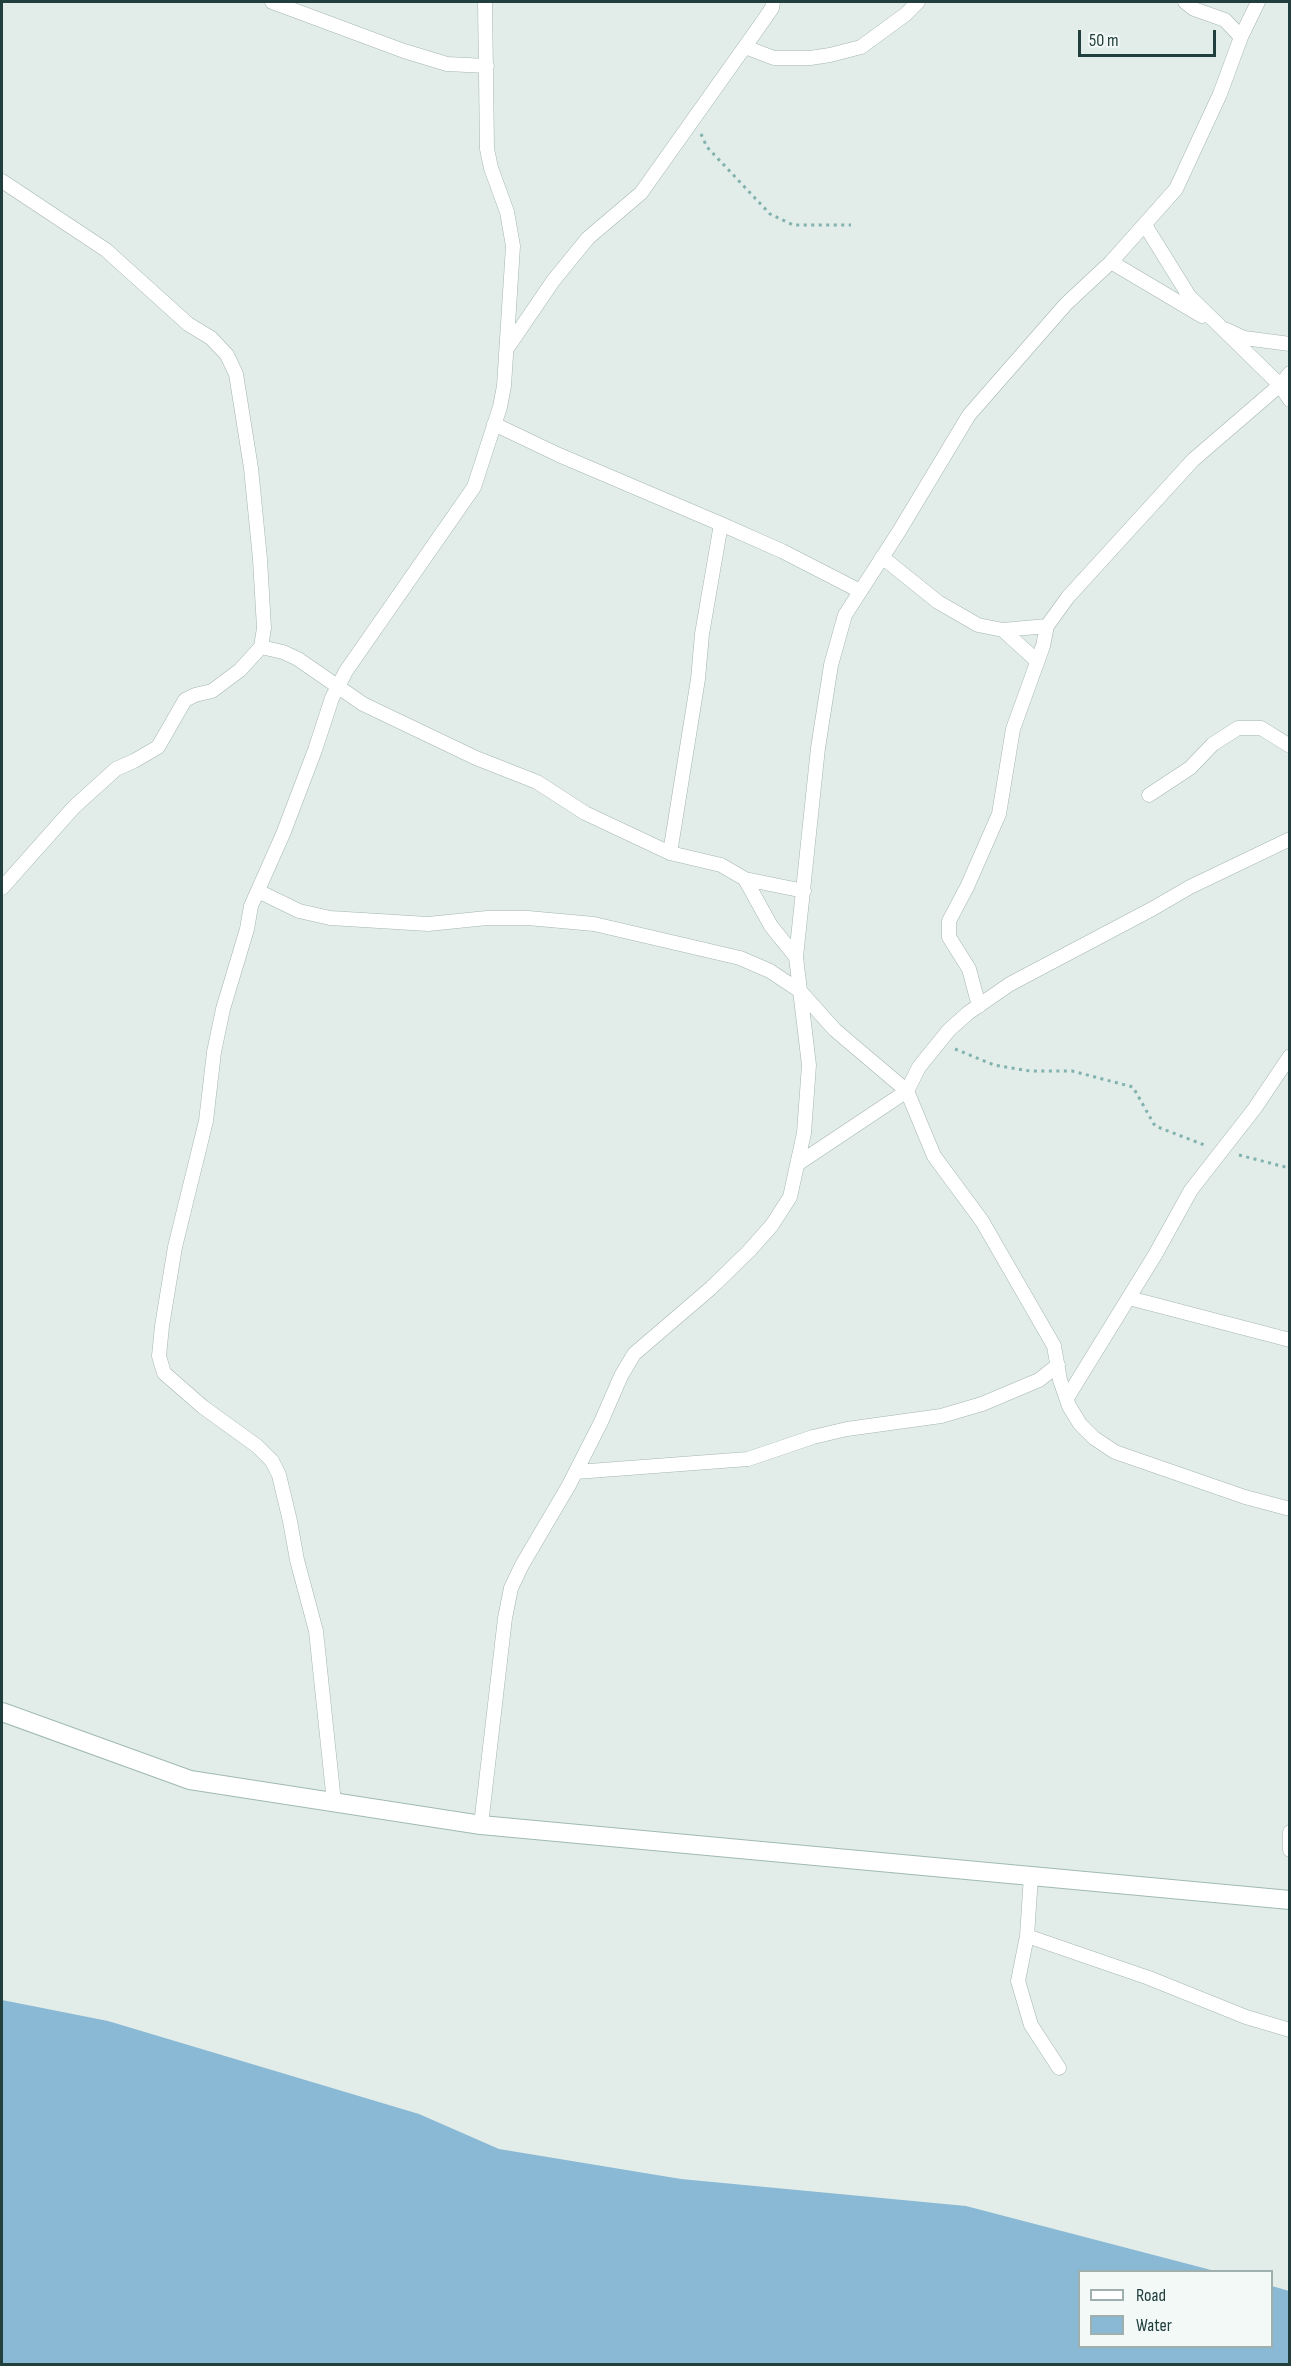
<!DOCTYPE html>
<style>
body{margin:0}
#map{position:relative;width:1291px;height:2366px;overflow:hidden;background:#e2edea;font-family:"Sofia Sans Condensed",sans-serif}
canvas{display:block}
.frame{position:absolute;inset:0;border:3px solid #213f3d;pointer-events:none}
.legend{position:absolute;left:1078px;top:2270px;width:195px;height:78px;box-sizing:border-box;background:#f3f9f7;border:2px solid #9fafad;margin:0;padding:8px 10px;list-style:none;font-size:18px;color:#213f3d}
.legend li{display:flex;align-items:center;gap:12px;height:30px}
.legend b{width:30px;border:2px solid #9fafad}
.scale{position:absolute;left:1078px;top:30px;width:138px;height:27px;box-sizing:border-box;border:3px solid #213f3d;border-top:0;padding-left:8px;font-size:18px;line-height:21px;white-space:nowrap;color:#213f3d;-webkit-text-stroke:4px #f3f9f7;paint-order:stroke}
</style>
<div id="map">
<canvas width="1291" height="2366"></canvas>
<div class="frame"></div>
<ul class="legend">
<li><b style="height:8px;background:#fff"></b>Road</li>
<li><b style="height:16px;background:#89b9d4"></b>Water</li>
</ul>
<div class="scale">50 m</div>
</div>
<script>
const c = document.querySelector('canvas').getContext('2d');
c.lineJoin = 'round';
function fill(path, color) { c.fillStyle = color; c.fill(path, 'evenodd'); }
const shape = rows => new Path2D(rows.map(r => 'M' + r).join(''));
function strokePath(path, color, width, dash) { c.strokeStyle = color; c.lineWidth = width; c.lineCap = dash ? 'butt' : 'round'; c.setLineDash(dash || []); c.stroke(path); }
fill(shape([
 [2,2000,108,2021,419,2114,499,2149,681,2179,966,2206,1215,2271,1080,2272,1080,2346,1272,2346,1272,2286,1289,2291,1289,2364,2,2364]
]), '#89b9d4');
const street = shape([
 [272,2,404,51,447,64,487,66],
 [1185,2,1194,9,1225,20,1241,37],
 [745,47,774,58,810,58,830,55,861,47,906,14,918,2],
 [2,181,106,250,188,324,211,338,227,355,236,374,251,468,260,559,264,628,261,647,240,670,212,691,195,695,185,700,158,747,134,761,116,769,74,807,2,888],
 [1145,225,1189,296,1280,385,1290,400],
 [1111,262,1202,316],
 [1227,330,1244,338,1290,344],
 [508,347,553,281,588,238,641,193,761,24,772,8,773,2],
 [494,424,559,455,721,524,782,551,860,591],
 [882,557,938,602,978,625,1003,630,1047,626,1068,597,1193,460,1280,385,1290,373],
 [1003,630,1037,661],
 [261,647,283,652,298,659,363,704,476,758,537,782,585,813,670,853,721,865,745,879,804,891],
 [1149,795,1190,768,1213,744,1238,728,1261,728,1290,746],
 [670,853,698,679,702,634,721,524],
 [745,879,771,926,796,957],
 [258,891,299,911,330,918,428,924,487,918,528,918,594,924,740,958,770,971,800,991,835,1030,907,1091,934,1156,982,1221,1054,1346,1060,1380,1069,1406,1080,1424,1094,1438,1115,1452,1245,1497,1290,1509],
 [979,1006,969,969,949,937,949,921,967,887,999,814,1013,729,1043,646,1047,626],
 [799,1163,907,1091,919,1067,949,1030,968,1013,1010,984,1152,909,1190,887,1290,839],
 [1129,1298,1290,1340],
 [1067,1398,1155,1255,1191,1190,1255,1108,1290,1056],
 [576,1472,748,1459,813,1437,847,1429,941,1416,982,1404,1039,1380,1058,1365],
 [334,1802,316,1631,297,1560,290,1521,279,1475,272,1461,257,1446,203,1407,164,1373,159,1356,162,1326,175,1247,206,1121,214,1052,223,1009,247,929,251,906,283,834,315,750,332,698,346,671,474,487,500,407,504,386,513,246,507,212,491,168,487,149,485,2],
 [481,1825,505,1618,511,1588,522,1565,569,1485,601,1422,621,1376,634,1354,711,1288,749,1251,772,1225,790,1197,804,1133,809,1065,796,957,818,748,831,665,845,615,898,533,969,415,1066,304,1111,262,1176,189,1220,94,1241,37,1258,2],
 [1290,1832,1290,1850],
 [1031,1876,1027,1936,1018,1981,1031,2025,1059,2068],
 [1027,1936,1149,1978,1246,2017,1290,2030]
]);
const secondary = shape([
 [2,1712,190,1780,481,1825,1290,1900]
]);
strokePath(street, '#a4b5b3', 15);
strokePath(secondary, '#a0b9b5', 20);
strokePath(shape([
 [701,134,707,147,770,214,793,225,851,225],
 [955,1049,994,1065,1030,1071,1072,1071,1133,1087,1155,1126,1207,1146],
 [1239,1155,1289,1168]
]), '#82b2ad', 3, [3, 4.5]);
strokePath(street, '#fff', 14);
strokePath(secondary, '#fff', 18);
</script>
